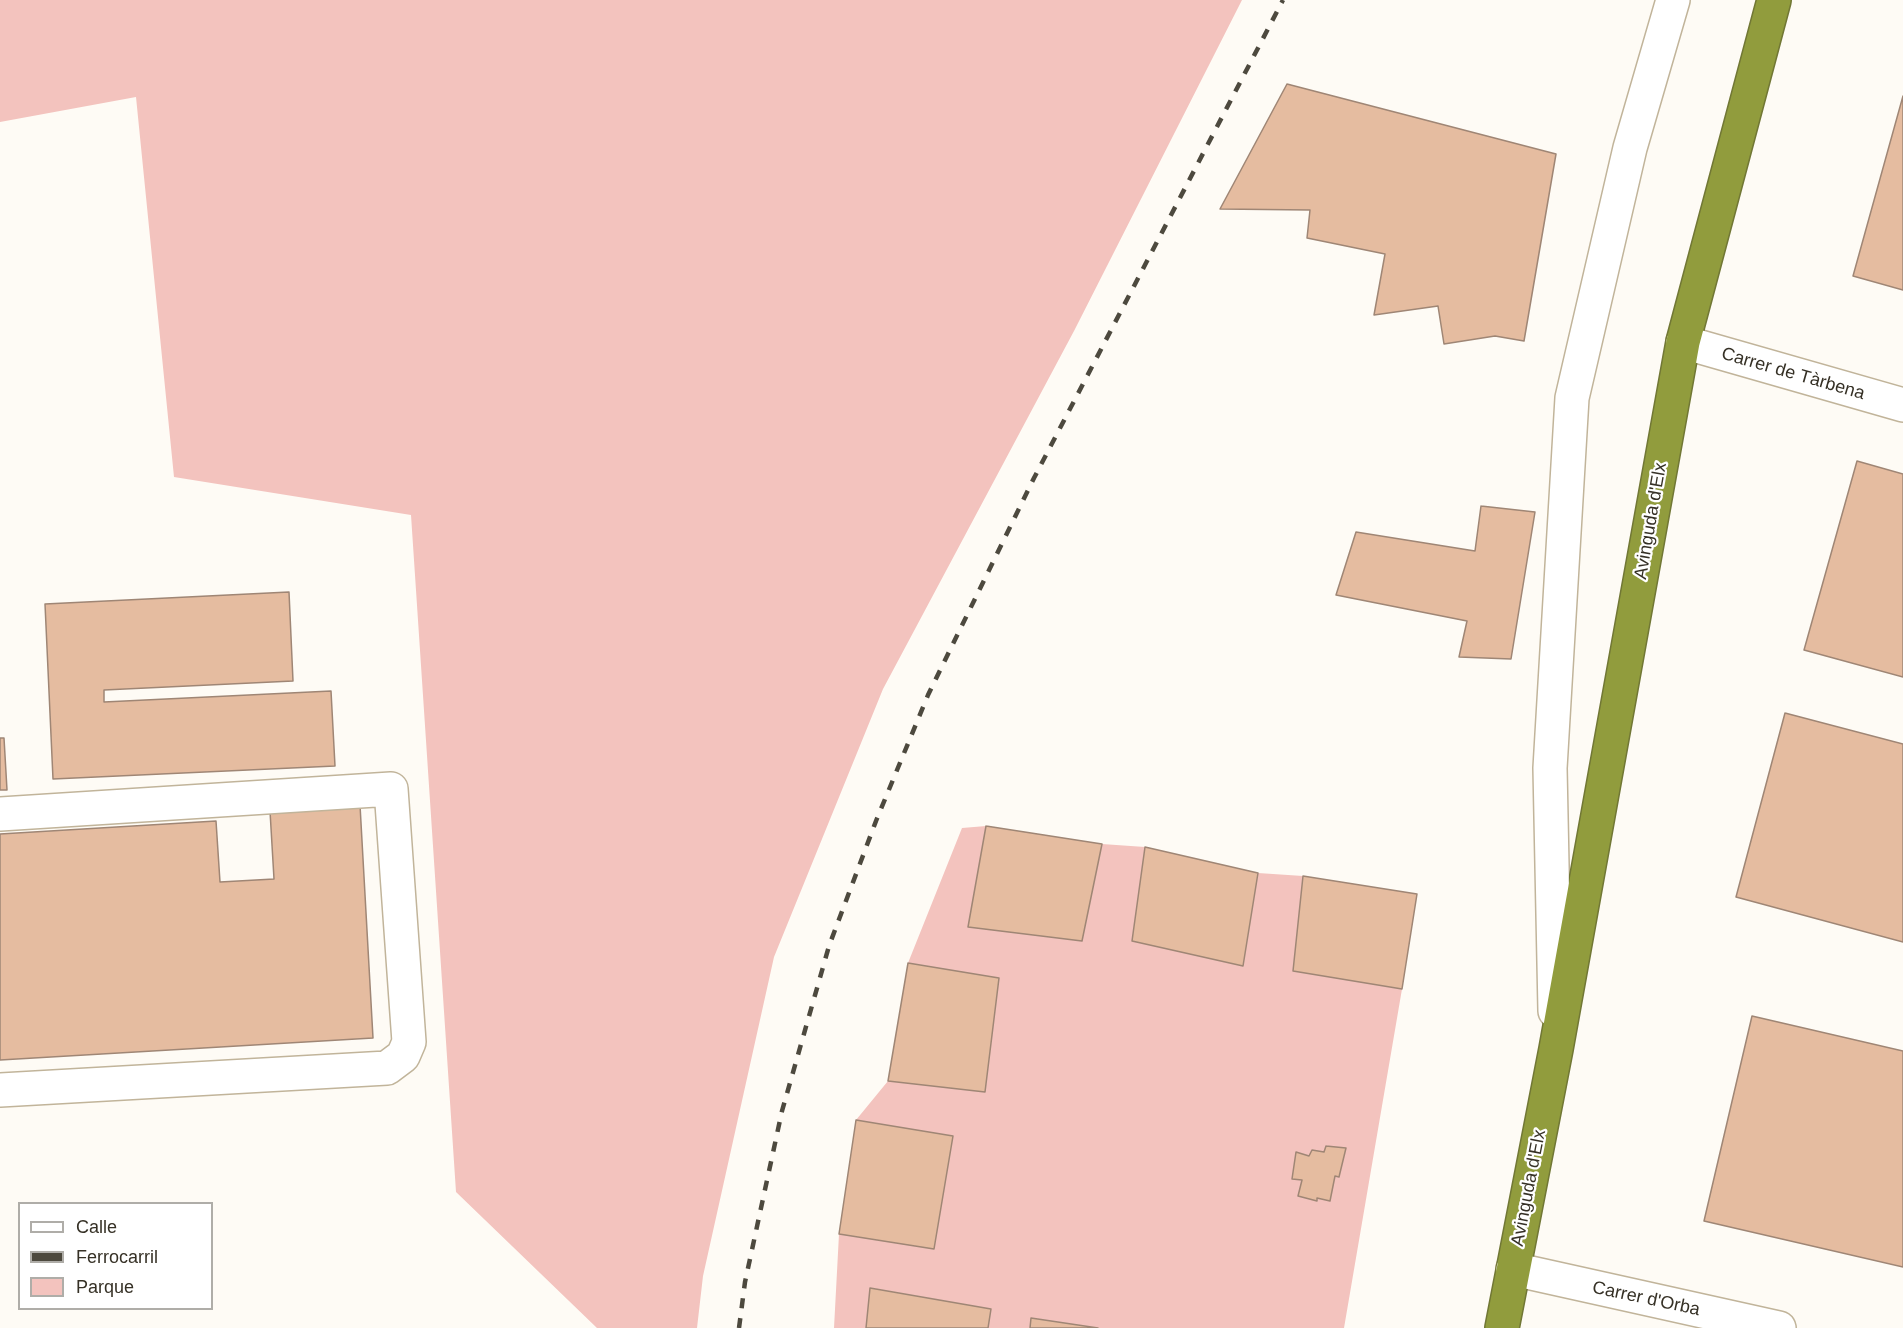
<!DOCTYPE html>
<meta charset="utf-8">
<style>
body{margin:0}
#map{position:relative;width:1903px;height:1328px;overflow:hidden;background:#fefbf5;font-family:Helvetica,sans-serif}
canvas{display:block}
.legend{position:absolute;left:18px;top:1202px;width:195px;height:108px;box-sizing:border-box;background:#fff;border:2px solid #afada8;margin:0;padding:8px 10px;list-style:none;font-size:18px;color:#363126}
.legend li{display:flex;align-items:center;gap:12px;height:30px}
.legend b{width:30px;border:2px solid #afada8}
</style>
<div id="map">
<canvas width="1903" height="1328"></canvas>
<ul class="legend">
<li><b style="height:8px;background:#fff"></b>Calle</li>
<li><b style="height:8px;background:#4d493e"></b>Ferrocarril</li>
<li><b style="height:16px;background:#f3c3be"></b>Parque</li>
</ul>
</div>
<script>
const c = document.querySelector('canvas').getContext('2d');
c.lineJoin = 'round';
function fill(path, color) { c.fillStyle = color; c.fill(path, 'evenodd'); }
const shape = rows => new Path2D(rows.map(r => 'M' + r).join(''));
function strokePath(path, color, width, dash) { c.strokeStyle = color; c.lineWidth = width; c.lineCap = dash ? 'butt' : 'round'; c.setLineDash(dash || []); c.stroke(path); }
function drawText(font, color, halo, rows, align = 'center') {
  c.font = font + ' Helvetica,sans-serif'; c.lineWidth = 4.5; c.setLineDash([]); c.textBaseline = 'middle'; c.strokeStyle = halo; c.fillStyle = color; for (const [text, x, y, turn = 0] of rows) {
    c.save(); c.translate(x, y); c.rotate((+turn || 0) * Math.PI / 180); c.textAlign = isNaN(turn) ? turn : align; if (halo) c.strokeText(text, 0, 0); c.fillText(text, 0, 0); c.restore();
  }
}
fill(shape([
 [0,0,1242,0,1074,331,883,689,774,957,703,1276,697,1328,597,1328,456,1192,411,515,174,477,136,97,0,122],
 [986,826,969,927,1082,941,1102,844,1145,847,1132,941,1243,966,1258,873,1303,876,1402,989,1344,1328,1098,1328,1032,1318,1030,1328,988,1328,991,1309,871,1288,866,1328,834,1328,839,1234,934,1249,952,1136,856,1120,888,1081,985,1092,999,978,908,963,962,828]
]), '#f3c3be');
const building = shape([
 [1287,84,1556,154,1524,341,1495,336,1444,344,1438,306,1374,315,1385,254,1307,238,1310,210,1220,209,1287,84],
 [1903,96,1903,290,1853,276,1903,96],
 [1857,461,1903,474,1903,677,1804,650,1857,461],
 [1481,506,1535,512,1511,659,1459,657,1467,621,1336,595,1356,532,1475,551,1481,506],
 [289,592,293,681,104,690,104,702,331,691,335,766,53,779,45,604,289,592],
 [1785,713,1903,744,1903,942,1736,897,1785,713],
 [0,738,4,738,7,790,0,790,0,738],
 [360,805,373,1038,0,1060,0,834,216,821,220,882,274,879,270,811,360,805],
 [986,826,1102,844,1082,941,968,927,986,826],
 [1145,847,1258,873,1243,966,1132,941,1145,847],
 [1303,876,1417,894,1402,989,1293,971,1303,876],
 [908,963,999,978,985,1092,888,1081,908,963],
 [1752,1016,1903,1051,1903,1267,1704,1221,1752,1016],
 [856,1120,953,1136,934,1249,839,1234,856,1120],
 [1326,1146,1346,1148,1339,1177,1335,1176,1330,1201,1317,1198,1317,1201,1298,1196,1302,1180,1292,1179,1296,1152,1309,1156,1312,1150,1324,1152,1326,1146],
 [870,1288,991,1309,988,1328,866,1328,870,1288],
 [1031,1318,1098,1328,1030,1328,1031,1318]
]);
fill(building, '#e5bca0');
strokePath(building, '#9f8675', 1.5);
const minor = shape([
 [1683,342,1903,405],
 [0,814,391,789,409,1042,403,1056,387,1068,0,1090],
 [1555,1011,1550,768,1572,398,1630,148,1673,0],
 [1513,1269,1779,1328]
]);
const highway = shape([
 [1502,1328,1556,1049,1683,342,1774,0]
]);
strokePath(minor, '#c1b49a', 36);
strokePath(highway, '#717735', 36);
strokePath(minor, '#fff', 33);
strokePath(highway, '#919c3d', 33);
strokePath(shape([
 [739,1328,745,1282,782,1111,829,946,876,821,928,695,1034,478,1283,0]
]), '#4d493e', 4.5, [10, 10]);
drawText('18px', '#363126', '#fff', [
 ["Carrer de Tàrbena",1793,374,16],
 ["Avinguda d'Elx",1651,521,-80],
 ["Avinguda d'Elx",1529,1188,-79],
 ["Carrer d'Orba",1646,1299,12]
]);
</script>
